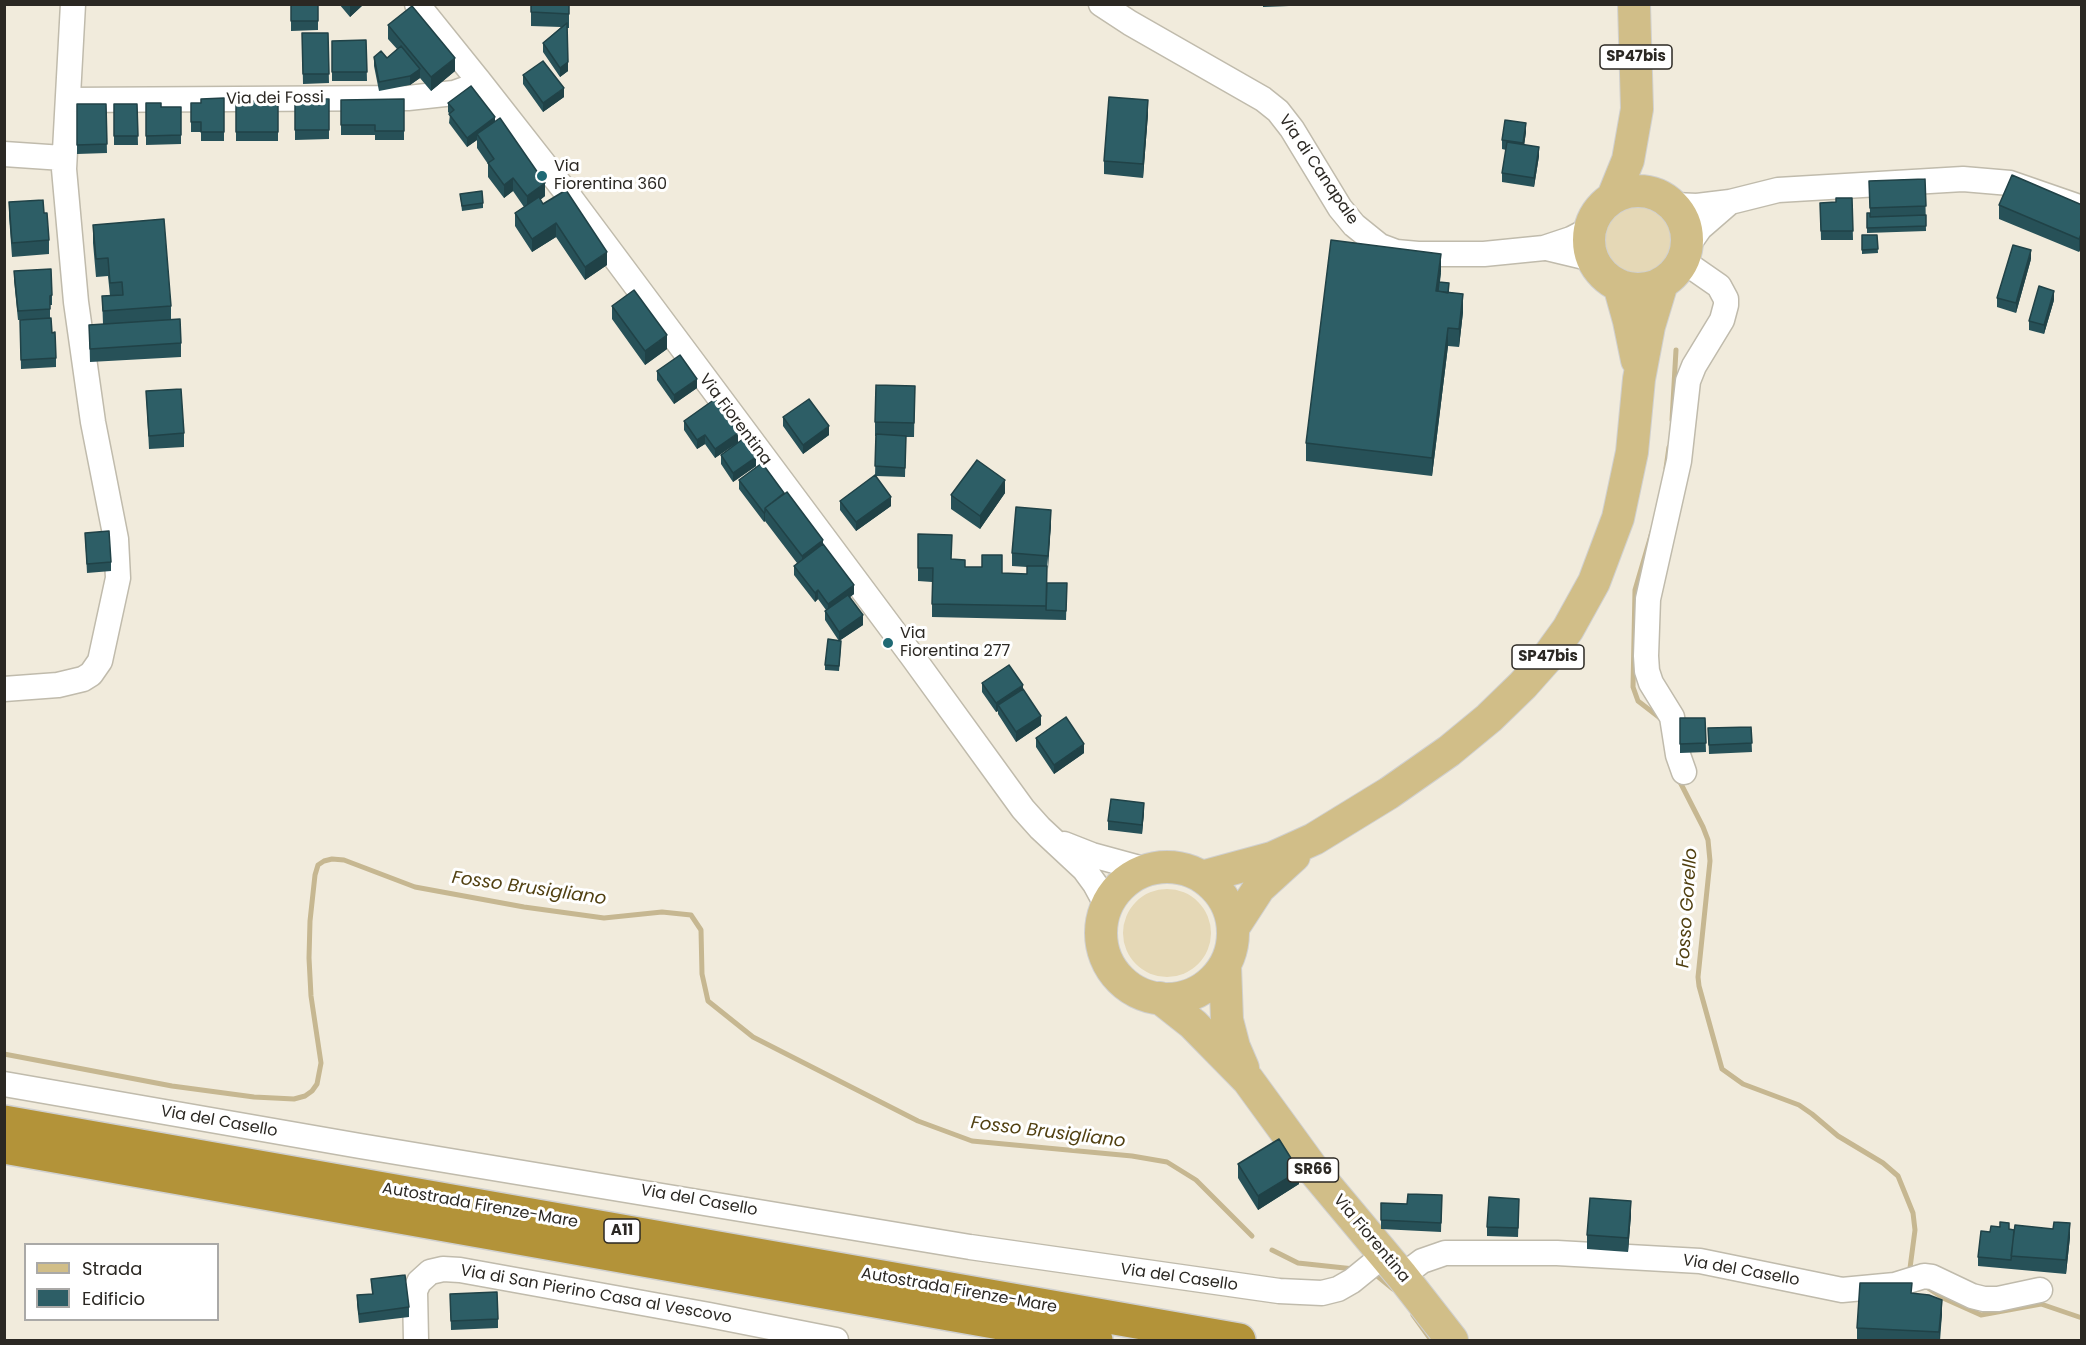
<!DOCTYPE html>
<style>
body{margin:0}
#map{position:relative;width:2086px;height:1345px;overflow:hidden;background:#f1ebdc;font-family:Poppins,sans-serif}
canvas{display:block}
.frame{position:absolute;inset:0;border:6px solid #2b2823;pointer-events:none}
.legend{position:absolute;left:24px;top:1243px;width:195px;height:78px;box-sizing:border-box;background:#fff;border:2px solid #aaa9a7;margin:0;padding:8px 10px;list-style:none;font-size:18px;color:#2b2823}
.legend li{display:flex;align-items:center;gap:12px;height:30px}
.legend b{width:30px;border:2px solid #aaa9a7}
</style>
<div id="map">
<canvas width="2086" height="1345"></canvas>
<div class="frame"></div>
<ul class="legend">
<li><b style="height:8px;background:#d1be88"></b>Strada</li>
<li><b style="height:16px;background:#2d5e66"></b>Edificio</li>
</ul>
</div>
<script>
const c = document.querySelector('canvas').getContext('2d');
c.lineJoin = 'round';
function fill(path, color) { c.fillStyle = color; c.fill(path, 'evenodd'); }
const shape = rows => new Path2D(rows.map(r => 'M' + r).join(''));
function strokePath(path, color, width, dash) { c.strokeStyle = color; c.lineWidth = width; c.lineCap = dash ? 'butt' : 'round'; c.setLineDash(dash || []); c.stroke(path); }
function drawText(font, color, halo, rows, align = 'center') {
  c.font = font + ' Poppins,sans-serif'; c.lineWidth = 6; c.setLineDash([]); c.textBaseline = 'middle'; c.strokeStyle = halo; c.fillStyle = color; for (const [text, x, y, turn = 0] of rows) {
    c.save(); c.translate(x, y); c.rotate((+turn || 0) * Math.PI / 180); c.textAlign = isNaN(turn) ? turn : align; if (halo) c.strokeText(text, 0, 0); c.fillText(text, 0, 0); c.restore();
  }
}
fill(shape([
 '1603 240a36 36 0 1 1 72 0a36 36 0 1 1-72 0Z',
 '1123 933a44 44 0 1 1 88 0a44 44 0 1 1-88 0Z'
]), '#e5d8b6');
strokePath(shape([
 [1672,420,1676,350],
 [1666,468,1669,447],
 [1652,532,1635,590,1633,687,1638,701,1660,718],
 [1678,778,1703,827,1708,840,1710,861,1698,977,1699,986,1722,1069,1743,1084,1799,1105,1812,1114,1838,1136,1883,1163,1898,1176,1913,1213,1915,1230,1910,1268,1912,1274],
 [4,1054,172,1086,254,1097,294,1099,305,1096,312,1091,317,1084,321,1063,311,996,309,958,310,921,315,875,318,865,324,861,332,859,344,860,415,887,524,907,604,918,662,912,691,915,701,930,702,974,708,1001,753,1037,918,1121,972,1141,1132,1156,1167,1162,1196,1180,1252,1236],
 [1272,1250,1298,1263,1354,1269],
 [1372,1274,1376,1275,1393,1289],
 [1925,1286,1943,1298,1981,1315,2041,1304,2082,1318],
 [1413,1315,1431,1340]
]), '#c6b791', 5);
const minor = shape([
 [417,4,479,81,566,192,912,656,1023,809,1040,828,1084,869,1095,884,1107,906],
 [1101,4,1130,23,1263,99,1278,111,1292,129,1340,208,1354,225,1380,246,1396,252,1418,254,1484,254,1544,248,1571,239,1590,229],
 [68,100,408,98,454,93,468,88,479,81],
 [4,154,63,158],
 [1674,205,1697,206,1730,202,1778,190,1963,179,2010,183,2082,208],
 [1688,245,1700,228,1730,202],
 [1547,248,1593,259],
 [1683,261,1719,286,1726,299,1726,305,1722,320,1694,366,1688,381,1679,461,1648,599,1646,656,1647,671,1651,683,1672,717,1678,755,1684,772],
 [4,689,58,685,83,679,91,674,100,661,118,578,116,539,93,422,76,302,64,169,73,4],
 [1064,844,1092,855,1147,870],
 [4,1084,360,1146,970,1247,1279,1291,1322,1293,1338,1289,1352,1281,1384,1255],
 [1402,1276,1422,1261,1445,1253,1557,1253,1700,1261,1842,1290,1895,1285,1924,1276,1932,1277,1972,1296,1984,1299,1998,1299,2040,1290],
 [416,1340,415,1291,419,1282,430,1272,443,1269,460,1270,709,1315,836,1340]
]);
const major = shape([
 '1589 240a49 49 0 1 1 98 0a49 49 0 1 1-98 0Z',
 [1613,197,1628,160,1637,109,1634,4],
 [1619,285,1629,321,1637,360],
 '1101 933a66 66 0 1 1 132 0a66 66 0 1 1-132 0Z',
 [1202,877,1272,858,1314,839,1389,793,1449,751,1489,718,1523,685,1547,658,1568,629,1594,582,1618,518,1632,452,1639,379,1649,326,1662,283],
 [1233,928,1259,888,1294,856],
 [1225,966,1227,1020,1234,1047,1243,1068],
 [1160,998,1193,1024,1248,1080,1315,1172,1402,1276,1452,1340]
]);
const highway = shape([
 [4,1122,1239,1340],
 [4,1147,1096,1340]
]);
strokePath(minor, '#c0bbac', 27);
strokePath(major, '#d0d0cf', 34);
strokePath(highway, '#d0d0cf', 36);
strokePath(minor, '#fff', 24);
strokePath(major, '#d1be88', 32);
strokePath(highway, '#b39339', 33);
fill(shape([
 [291,4,318,4,318,30,291,31],
 [339,4,364,4,350,17],
 [531,4,569,4,569,28,567,28,568,71,560,77,543,52,543,43,561,27,531,26],
 [1263,4,1289,4,1289,6,1263,7],
 [1530,4,1547,4,1547,6,1530,6],
 [388,25,455,71,431,91,420,78,410,85,379,91,374,66,374,57,387,58,397,49,388,39],
 [302,33,328,33,329,83,303,84],
 [366,40,367,81,332,81,332,41],
 [523,75,564,97,543,112,523,84],
 [224,98,224,141,201,141,201,132,191,132,191,103,201,103],
 [295,99,329,99,329,139,295,140],
 [404,99,404,140,375,140,375,135,341,135,341,100],
 [236,101,278,101,278,141,236,141],
 [146,103,161,107,181,107,181,144,146,145],
 [448,103,495,122,545,196,540,200,543,204,607,265,585,280,556,237,532,252,515,226,515,213,524,207,513,191,504,198,488,177,488,164,477,148,477,140,467,147,449,123,450,114,448,112],
 [77,104,106,104,107,153,77,154],
 [114,104,137,104,138,145,114,145],
 [1148,114,1143,178,1104,174,1104,161],
 [1526,132,1524,145,1539,156,1534,187,1502,182,1502,173,1506,150,1502,149,1502,140],
 [1925,179,1926,231,1867,233,1867,213,1870,213,1869,181],
 [460,194,483,203,483,208,462,211],
 [1852,198,1853,240,1821,240,1820,203,1836,202],
 [9,202,44,213,49,240,49,254,12,257,9,216],
 [1999,205,2082,205,2082,246,2079,252,1999,219],
 [93,225,171,306,171,320,181,343,181,357,90,362,89,325,103,324,102,296,110,296,108,276,96,277,93,243],
 [1862,235,1877,235,1878,253,1862,254],
 [2031,259,2016,313,1997,307,1997,298],
 [14,271,52,295,52,305,50,305,50,318,56,358,56,367,21,369,20,320,35,319,18,320,14,280],
 [1441,272,1440,282,1449,288,1449,293,1463,312,1459,347,1448,346,1432,476,1306,461,1306,443],
 [2054,300,2044,334,2029,330,2029,321],
 [612,306,667,349,645,365,612,319],
 [657,371,697,388,674,404,657,380],
 [915,386,914,437,906,437,905,477,876,476,891,506,856,531,840,510,840,501,875,476,876,436,875,436,875,422],
 [146,391,184,433,184,447,149,449],
 [783,417,829,435,803,454,783,426],
 [684,421,738,442,756,466,733,482,721,464,721,455,734,445,715,458,705,444,697,449,684,430],
 [739,480,823,544,854,594,850,597,863,625,839,641,841,646,839,671,825,670,825,665,839,641,825,620,825,611,826,610,818,599,815,602,794,575,794,566,797,563,765,521,764,522,739,489],
 [1005,493,980,529,951,509,951,495],
 [1051,524,1047,569,1047,583,1067,583,1066,620,932,617,932,582,918,581,918,568,952,559,965,567,1002,573,1027,574,1027,567,1012,566,1012,553],
 [85,533,111,562,111,571,87,573],
 [982,683,1023,689,1041,725,1016,742,998,714,998,711,996,712,982,692],
 [1680,718,1705,718,1706,752,1680,753],
 [1751,727,1752,752,1709,754,1708,728],
 [1036,738,1084,753,1054,774,1036,747],
 [1144,812,1142,834,1108,830,1108,821],
 [1238,1164,1299,1184,1258,1210,1238,1178],
 [1442,1195,1441,1232,1381,1229,1381,1203,1407,1204],
 [1519,1208,1518,1237,1487,1236,1487,1227],
 [1631,1215,1628,1252,1587,1249,1587,1235],
 [2009,1229,2070,1237,2066,1274,1978,1266,1978,1257,1990,1232],
 [371,1279,409,1307,409,1317,359,1323,357,1304,357,1295,372,1294],
 [1912,1293,1942,1314,1940,1341,1857,1341,1857,1328],
 [450,1294,498,1319,498,1328,451,1330]
]), '#275158');
fill(shape([
 [350,4,364,4,350,17],
 [455,58,455,71,431,91,431,77],
 [568,62,568,71,560,77,560,68],
 [420,69,420,78,410,85,410,76],
 [564,88,564,97,543,112,543,103],
 [1148,100,1148,114,1143,178,1143,164],
 [495,117,495,127,477,134,477,140,467,147,467,138],
 [1526,123,1526,132,1523,153,1523,143],
 [1539,147,1539,156,1534,187,1534,178],
 [513,178,513,191,504,198,504,185],
 [545,183,545,196,527,210,527,196],
 [556,223,556,237,532,252,532,239],
 [2082,232,2082,246,2079,252,2079,239],
 [2031,250,2031,259,2016,313,2016,303],
 [607,252,607,265,585,280,585,267],
 [1441,254,1441,272,1438,292,1436,291],
 [2054,291,2054,300,2044,334,2044,325],
 [1463,294,1463,312,1459,347,1459,329],
 [1448,328,1448,346,1432,476,1432,458],
 [667,335,667,349,645,365,645,351],
 [697,379,697,388,674,404,674,395],
 [829,426,829,435,803,454,803,445],
 [738,433,738,442,715,458,715,449],
 [705,435,705,444,697,449,697,440],
 [756,457,756,466,733,482,733,473],
 [1005,480,1005,493,980,529,980,516],
 [891,497,891,506,856,531,856,522],
 [1051,510,1051,524,1048,569,1048,556],
 [765,512,765,521,764,522,764,513],
 [823,540,823,553,802,569,802,556],
 [854,585,854,594,828,613,828,604],
 [818,590,818,599,815,602,815,593],
 [863,615,863,625,839,641,839,632],
 [1023,685,1023,694,998,705,998,711,996,712,996,703],
 [1041,716,1041,725,1016,742,1016,732],
 [1084,744,1084,753,1054,774,1054,765],
 [1144,803,1144,812,1142,834,1142,825],
 [1299,1171,1299,1184,1258,1210,1258,1196],
 [1631,1201,1631,1215,1628,1252,1628,1238],
 [2070,1223,2070,1237,2066,1274,2066,1260],
 [1942,1300,1942,1314,1939,1341,1939,1332]
]), '#204247');
const building = shape([
 [291,4,318,4,318,21,291,21,291,4],
 [531,4,569,4,569,14,531,12,531,4],
 [412,6,455,58,431,77,388,25,412,6],
 [567,23,568,62,560,68,543,43,567,23],
 [302,33,328,33,329,74,303,74,302,33],
 [366,40,367,72,332,72,332,41,366,40],
 [401,46,420,69,410,76,379,82,374,57,381,51,387,58,401,46],
 [543,61,564,88,543,103,523,75,543,61],
 [471,86,495,117,467,138,449,114,454,110,448,103,471,86],
 [1109,97,1148,100,1143,164,1104,161,1109,97],
 [224,98,224,132,201,132,201,122,191,122,191,103,201,103,201,99,224,98],
 [295,99,329,99,329,130,295,130,295,99],
 [404,99,404,131,375,131,375,125,341,125,341,100,404,99],
 [236,101,278,101,278,132,236,132,236,101],
 [146,103,161,103,161,107,181,107,181,135,146,136,146,103],
 [77,104,106,104,107,144,77,145,77,104],
 [114,104,137,104,138,136,114,136,114,104],
 [500,118,545,183,527,196,513,178,504,185,488,163,494,159,477,134,500,118],
 [1505,120,1526,123,1523,143,1502,140,1505,120],
 [1507,142,1539,147,1534,178,1502,173,1507,142],
 [2012,175,2082,205,2082,232,2079,239,1999,205,2012,175],
 [1925,179,1926,206,1870,208,1869,181,1925,179],
 [566,190,607,252,585,267,556,223,532,239,515,213,539,197,543,204,566,190],
 [482,191,483,203,462,206,460,194,482,191],
 [1836,198,1852,198,1853,231,1821,231,1820,203,1836,202,1836,198],
 [43,200,44,213,47,213,49,240,12,243,9,202,43,200],
 [1867,213,1870,213,1870,217,1926,215,1926,226,1867,228,1867,213],
 [164,219,171,306,103,311,102,296,123,295,122,282,110,283,108,258,96,259,93,225,164,219],
 [1862,235,1877,235,1878,249,1862,250,1862,235],
 [1331,240,1441,254,1436,291,1463,294,1459,329,1448,328,1432,458,1306,443,1331,240],
 [2013,245,2031,250,2016,303,1997,298,2013,245],
 [51,269,52,295,50,296,50,309,18,311,14,271,51,269],
 [1439,282,1449,283,1448,293,1438,291,1439,282],
 [2039,286,2054,291,2044,325,2029,321,2039,286],
 [634,290,667,335,645,351,612,306,634,290],
 [51,318,52,333,55,332,56,358,21,360,20,320,51,318],
 [180,319,181,343,90,349,89,325,180,319],
 [680,355,697,379,674,395,657,371,680,355],
 [876,385,915,386,914,423,875,422,876,385],
 [181,389,184,433,149,436,146,391,181,389],
 [715,399,738,433,715,449,705,435,697,440,684,421,715,399],
 [809,399,829,426,803,445,783,417,809,399],
 [876,434,906,436,905,468,875,466,876,434],
 [743,439,756,457,733,473,721,455,743,439],
 [977,460,1005,480,980,516,951,495,977,460],
 [762,463,784,493,765,508,765,512,764,513,739,480,762,463],
 [875,475,891,497,856,522,840,501,875,475],
 [787,492,823,540,802,556,765,508,787,492],
 [1016,507,1051,510,1048,556,1012,553,1016,507],
 [109,531,111,562,87,564,85,533,109,531],
 [918,534,952,535,951,559,965,560,965,567,982,567,982,555,1002,555,1002,573,1027,574,1027,566,1047,566,1046,606,932,604,933,568,918,568,918,534],
 [823,544,854,585,828,604,818,590,815,593,794,566,823,544],
 [1047,583,1067,583,1066,611,1046,610,1047,583],
 [848,595,863,615,839,632,825,611,848,595],
 [828,639,841,641,839,666,825,665,828,639],
 [1009,665,1023,685,996,703,982,683,1009,665],
 [1023,689,1041,716,1016,732,998,705,1023,689],
 [1066,717,1084,744,1054,765,1036,738,1066,717],
 [1680,718,1705,718,1706,743,1680,744,1680,718],
 [1751,727,1752,743,1709,745,1708,728,1751,727],
 [1111,799,1144,803,1142,825,1108,821,1111,799],
 [1279,1139,1299,1171,1258,1196,1238,1164,1279,1139],
 [1408,1194,1442,1195,1441,1223,1381,1220,1381,1203,1407,1204,1408,1194],
 [1489,1197,1519,1199,1518,1228,1487,1227,1489,1197],
 [1590,1198,1631,1201,1628,1238,1587,1235,1590,1198],
 [2000,1222,2009,1223,2009,1229,2014,1230,2011,1260,1978,1257,1981,1231,1990,1232,1991,1226,2000,1227,2000,1222],
 [2054,1222,2070,1223,2066,1260,2011,1256,2015,1225,2053,1229,2054,1222],
 [405,1275,409,1307,359,1314,357,1295,373,1294,371,1279,405,1275],
 [1860,1283,1912,1283,1911,1293,1929,1295,1942,1300,1939,1332,1857,1328,1860,1283],
 [497,1292,498,1319,451,1321,450,1294,497,1292]
]);
fill(building, '#2d5e66');
strokePath(building, '#204247', 1.5);
for (const [x, y, r, color] of [
 [542,176,6,"#1f6974"],
 [888,643,6,"#1f6974"]
]) { const dot = new Path2D(); dot.arc(x, y, r, 0, 2 * Math.PI); c.fillStyle = color; c.fill(dot); strokePath(dot, '#fff', 2); }
for (const [x, y, w] of [
 [1636,57,72],
 [1548,657,72],
 [1313,1170,51],
 [622,1231,36]
]) { const box = new Path2D(); box.roundRect(x - w / 2, y - 12, w, 24, 4.5); c.fillStyle = '#fff'; c.fill(box); strokePath(box, '#2b2823', 1.5); }
drawText('bold 15px', '#2b2823', null, [
 ["SP47bis",1636,57],
 ["SP47bis",1548,657],
 ["SR66",1313,1170],
 ["A11",622,1231]
]);
drawText('16px', '#2b2823', '#fff', [
 ["Via dei Fossi",275,99,-1],
 ["Via di Canapale",1318,170,56],
 ["Via Fiorentina",735,420,53],
 ["Via del Casello",219,1122,10],
 ["Via del Casello",699,1201,10],
 ["Autostrada Firenze-Mare",480,1206,10],
 ["Via Fiorentina",1371,1239,50],
 ["Via del Casello",1741,1271,10],
 ["Via del Casello",1179,1278,8],
 ["Autostrada Firenze-Mare",959,1291,10],
 ["Via di San Pierino Casa al Vescovo",596,1295,10]
]);
drawText('16px', '#2b2823', '#fff', [
 ["Via",554,167],
 ["Fiorentina 360",554,185],
 ["Via",900,634],
 ["Fiorentina 277",900,652]
], 'left');
drawText('italic 18px', '#514011', '#fff', [
 ["Fosso Brusigliano",529,889,8],
 ["Fosso Gorello",1688,908,-86],
 ["Fosso Brusigliano",1048,1133,7]
]);
</script>
